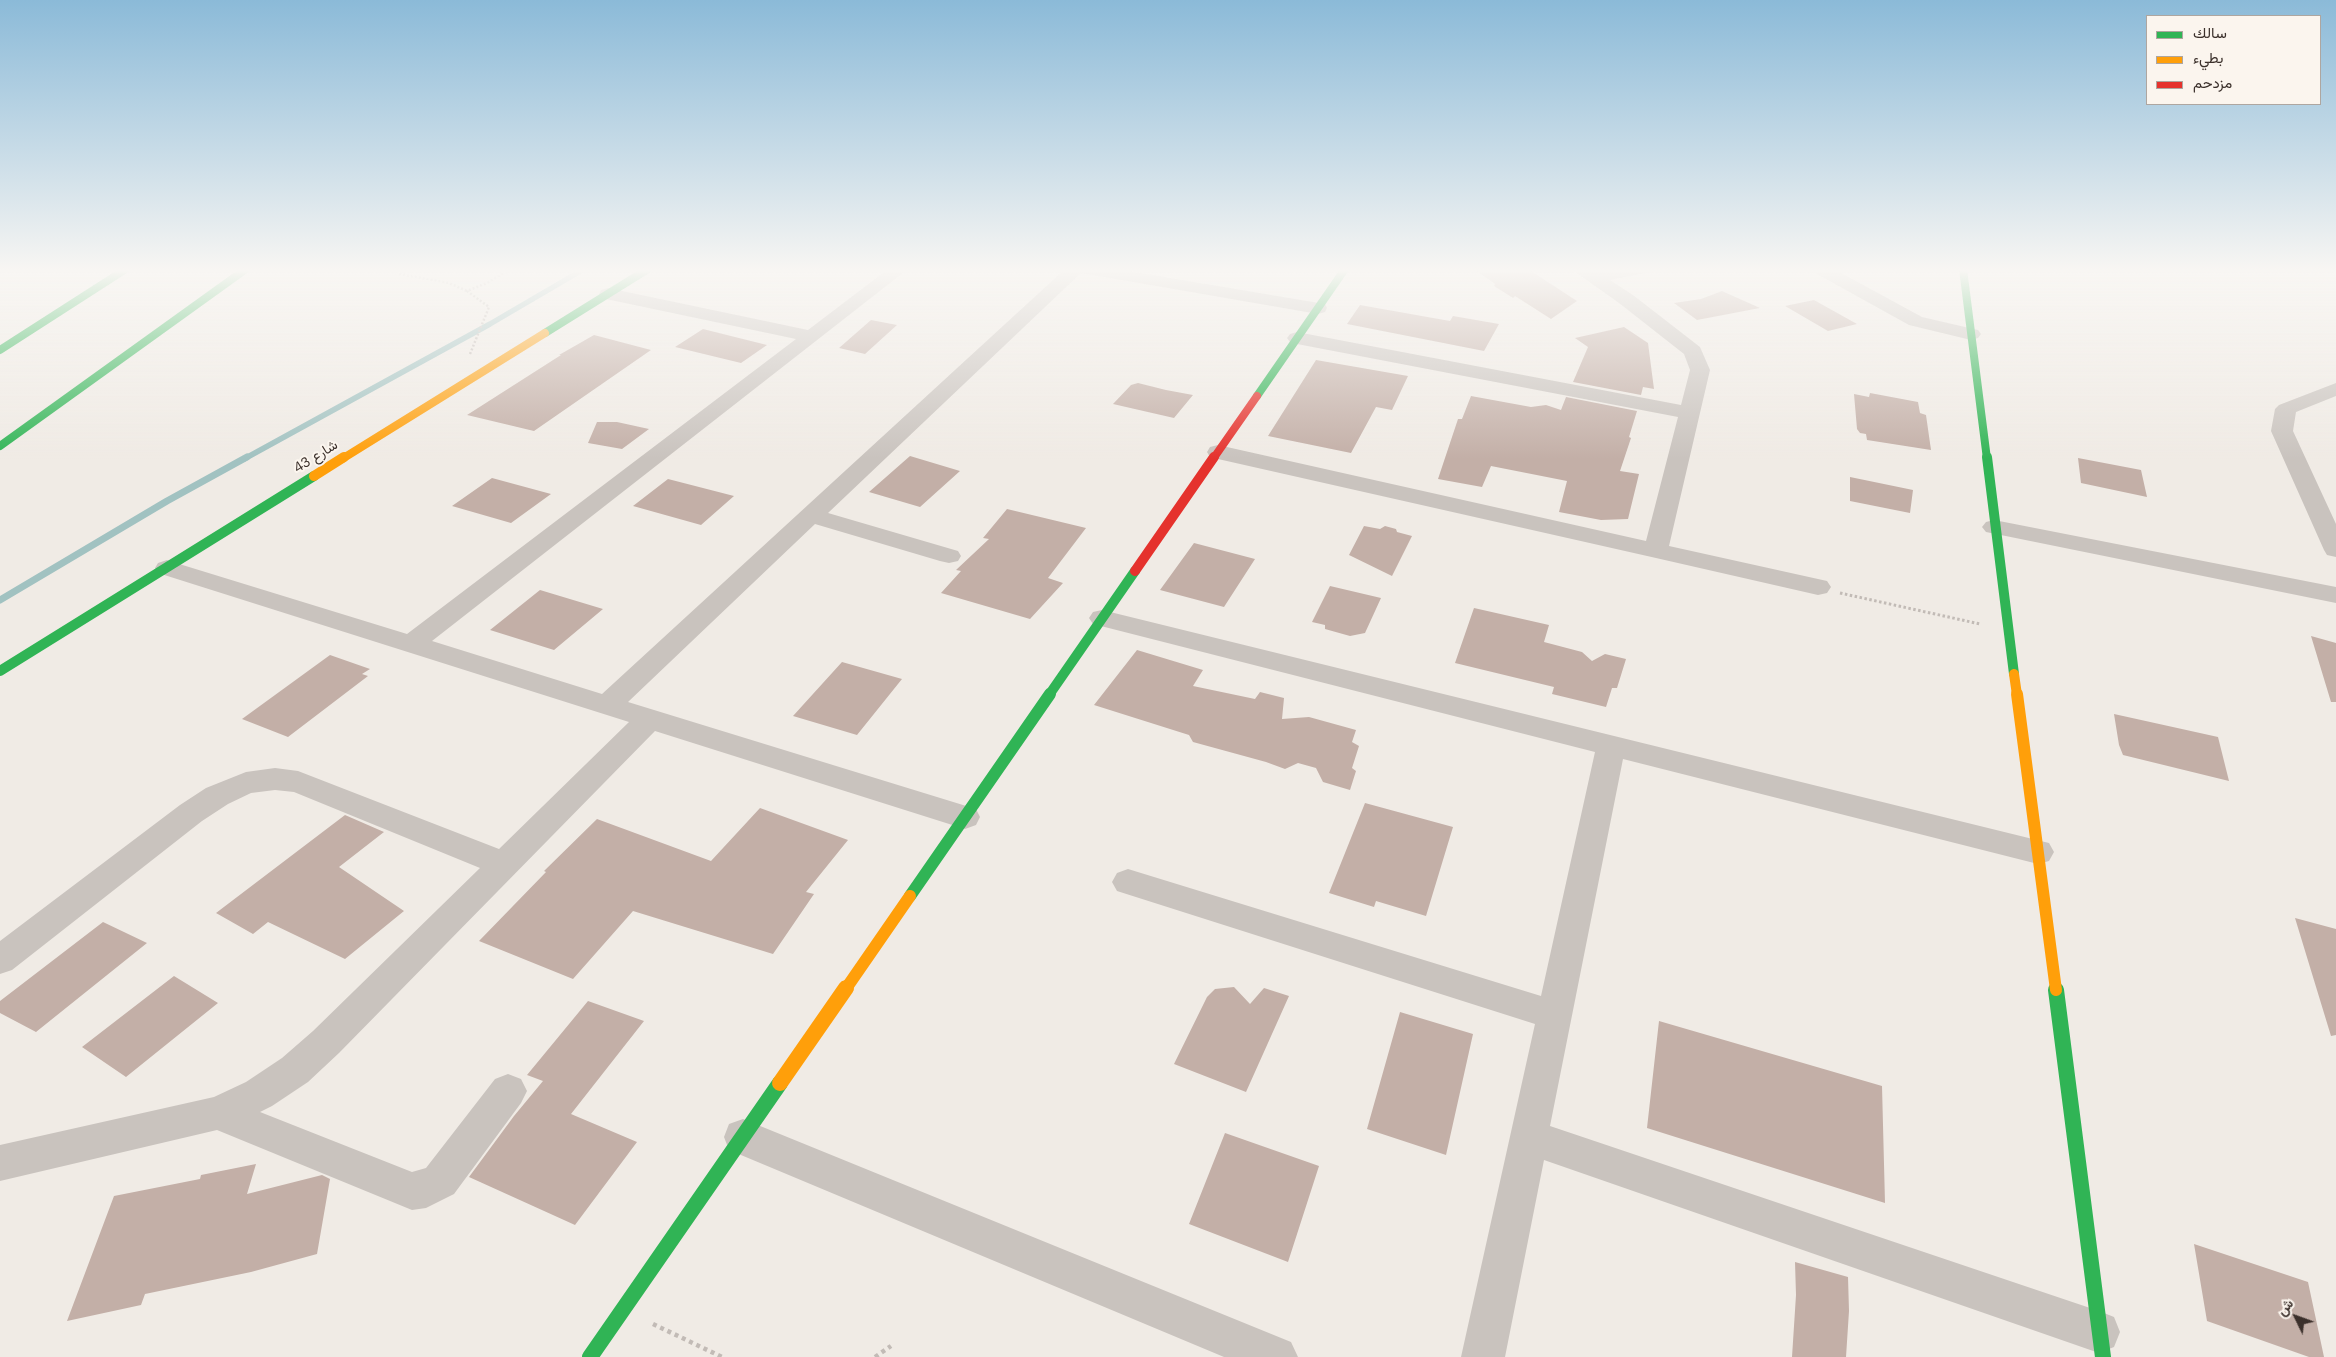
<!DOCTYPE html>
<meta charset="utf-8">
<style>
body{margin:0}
#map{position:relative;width:2336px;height:1357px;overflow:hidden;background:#f0ebe5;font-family:"DM Sans",Vazirmatn,sans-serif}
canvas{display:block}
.legend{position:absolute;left:2146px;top:15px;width:175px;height:90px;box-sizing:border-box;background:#fbf5ee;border:1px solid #aea6a0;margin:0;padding:6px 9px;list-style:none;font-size:15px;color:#3b302b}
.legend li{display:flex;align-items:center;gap:10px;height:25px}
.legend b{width:25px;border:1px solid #aea6a0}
.north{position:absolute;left:2271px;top:1292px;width:50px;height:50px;-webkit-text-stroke:4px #fbf5ee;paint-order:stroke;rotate:312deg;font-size:14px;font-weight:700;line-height:20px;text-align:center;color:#3b302b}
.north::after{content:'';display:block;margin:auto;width:18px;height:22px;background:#3b302b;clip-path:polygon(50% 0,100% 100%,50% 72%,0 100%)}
</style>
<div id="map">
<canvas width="2336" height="1357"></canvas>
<ul class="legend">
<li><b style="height:6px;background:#30b455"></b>سالك</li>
<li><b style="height:6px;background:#ff9f0a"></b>بطيء</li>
<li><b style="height:6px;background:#e5322d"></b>مزدحم</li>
</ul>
<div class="north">ش</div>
</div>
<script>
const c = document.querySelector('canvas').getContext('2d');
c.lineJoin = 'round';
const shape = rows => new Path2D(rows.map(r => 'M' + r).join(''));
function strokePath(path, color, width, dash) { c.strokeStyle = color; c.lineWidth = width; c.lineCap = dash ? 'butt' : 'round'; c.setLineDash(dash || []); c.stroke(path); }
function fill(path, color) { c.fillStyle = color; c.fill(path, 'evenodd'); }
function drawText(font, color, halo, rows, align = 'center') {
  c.font = font + ' "DM Sans",Vazirmatn,sans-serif'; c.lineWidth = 4; c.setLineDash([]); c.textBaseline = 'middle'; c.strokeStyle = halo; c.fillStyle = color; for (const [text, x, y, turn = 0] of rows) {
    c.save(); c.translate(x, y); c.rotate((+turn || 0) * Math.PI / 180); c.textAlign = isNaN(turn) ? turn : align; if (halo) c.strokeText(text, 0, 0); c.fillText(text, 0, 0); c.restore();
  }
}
strokePath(shape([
 [244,459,490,324,584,269]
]), '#a1c2c1', 5.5);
strokePath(shape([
 [0,600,167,501,247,457]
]), '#a1c2c1', 7);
fill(shape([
 [1474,269,1528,269,1577,301,1551,319,1515,296,1513,298,1494,286,1495,284],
 [1722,291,1760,308,1697,320,1674,303,1701,299],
 [1814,300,1857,324,1828,331,1785,306],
 [1360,305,1450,321,1453,316,1499,324,1484,351,1347,324],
 [871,320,897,325,865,354,839,348],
 [1624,327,1648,343,1654,389,1643,387,1641,395,1573,382,1588,347,1575,338],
 [703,329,767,345,741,363,675,347],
 [594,335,651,350,534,431,467,415,561,355,559,355],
 [1316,360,1408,376,1392,410,1376,407,1351,453,1268,436],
 [1138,383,1166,390,1193,395,1174,418,1113,404,1131,385],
 [1870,393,1918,402,1920,413,1926,415,1931,450,1867,440,1866,434,1860,433,1857,429,1854,394,1869,397],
 [1471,396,1531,407,1546,405,1561,410,1566,397,1637,411,1629,437,1631,438,1620,471,1639,474,1628,519,1601,520,1559,512,1567,481,1491,466,1482,487,1438,479,1458,419,1462,419],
 [597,422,617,422,649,429,622,449,588,443],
 [910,456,960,471,920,507,869,492],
 [2078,458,2141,470,2147,497,2081,483],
 [1850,477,1913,490,1910,513,1850,501],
 [492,478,551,494,511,523,452,506],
 [668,479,734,496,701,525,633,506],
 [1007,509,1086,528,1048,578,1063,583,1030,619,941,593,961,571,956,570,989,539,983,538],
 [1364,526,1380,529,1385,526,1396,529,1397,532,1412,536,1392,576,1349,555],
 [1194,543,1255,559,1224,607,1160,590],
 [1330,586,1381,598,1365,633,1350,636,1325,629,1325,625,1312,622],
 [540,590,603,609,554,650,490,630],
 [1474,608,1549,625,1544,642,1582,652,1592,661,1605,654,1626,659,1617,688,1612,688,1606,707,1552,694,1554,687,1455,663],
 [2311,636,2336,643,2336,702,2331,702],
 [1137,650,1203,670,1193,686,1255,699,1260,692,1284,698,1282,719,1309,717,1356,730,1352,742,1359,746,1352,768,1356,771,1350,790,1323,782,1316,768,1298,763,1285,769,1266,762,1193,742,1189,735,1094,705],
 [330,655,370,669,362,674,368,676,288,737,242,719],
 [842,662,902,679,857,735,793,716],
 [2114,714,2218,737,2229,781,2123,755,2119,745],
 [1365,803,1453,827,1426,916,1376,901,1374,907,1329,893],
 [760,808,848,840,806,892,814,894,773,954,633,911,573,979,479,941,546,872,544,871,597,819,711,861],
 [345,815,384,832,339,867,404,911,345,959,268,922,253,934,216,913],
 [2295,918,2336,929,2336,1035,2331,1036],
 [103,922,147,943,36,1032,0,1013,0,1001],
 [174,976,218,1003,126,1077,82,1047],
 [1234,987,1250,1004,1264,988,1289,996,1246,1092,1174,1064,1207,997,1215,989],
 [588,1001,644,1021,571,1114,637,1142,575,1225,469,1177,514,1116,543,1081,527,1075],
 [1400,1012,1473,1034,1446,1155,1367,1129],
 [1659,1021,1882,1086,1885,1203,1647,1128],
 [1225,1133,1319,1166,1288,1262,1189,1224],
 [256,1164,247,1194,322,1175,330,1179,317,1254,251,1272,145,1294,141,1305,67,1321,114,1196,200,1179,201,1175],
 [2194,1244,2308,1282,2324,1357,2309,1357,2207,1321],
 [1795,1262,1848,1277,1849,1311,1846,1357,1792,1357,1796,1295]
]), '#c3afa7');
strokePath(shape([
 [399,274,449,283,467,291],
 [470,354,489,307,467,291,487,283,511,269]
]), '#c2bbb6', 2.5, [2, 2]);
strokePath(shape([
 [1840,593,1980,624]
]), '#c2bbb6', 3, [2.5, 2.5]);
strokePath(shape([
 [653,1324,722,1357],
 [875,1357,891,1346]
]), '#c2bbb6', 4.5, [4, 4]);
fill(shape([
 [888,269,908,269,432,641,602,694,1065,269,1117,269,1325,304,1327,308,1325,312,1318,314,1081,273,828,513,958,551,961,556,958,561,949,563,940,561,815,524,628,702,976,809,980,817,976,825,965,829,655,731,339,1053,308,1082,272,1106,260,1112,412,1172,426,1168,495,1079,508,1074,521,1079,527,1091,521,1103,454,1194,426,1208,412,1210,217,1130,0,1181,0,1145,214,1097,246,1082,282,1058,313,1031,480,868,294,792,275,790,251,793,228,804,202,821,12,970,0,974,0,941,180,805,206,788,246,772,275,768,298,771,499,849,629,722,158,573,155,568,158,563,167,560,176,563,407,634,796,339,601,298,599,294,601,290,608,288,808,330,888,269],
 [1571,269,1592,269,1597,272,1614,269,1649,269,1646,273,1610,280,1633,295,1700,347,1710,370,1669,546,1827,581,1831,587,1827,593,1818,595,1656,558,1218,459,1210,457,1207,452,1210,447,1218,445,1646,541,1678,417,1297,344,1290,342,1287,338,1290,334,1297,332,1681,405,1690,370,1684,354,1619,303,1571,269],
 [1812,269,1834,269,1922,317,1978,330,1981,334,1978,338,1971,340,1909,325,1815,273,1812,269],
 [2336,383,2336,396,2296,412,2293,431,2336,524,2336,557,2327,555,2324,550,2271,431,2275,409,2279,405,2336,383],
 [1994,520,2336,587,2336,603,1986,532,1982,527,1986,522,1994,520],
 [1102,610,2049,843,2054,852,2049,861,2038,864,1623,759,1550,1126,2099,1311,2114,1317,2120,1332,2114,1347,2099,1353,1544,1160,1505,1357,1461,1357,1535,1024,1117,891,1112,882,1117,873,1128,869,1541,996,1595,752,1093,624,1089,618,1093,612,1102,610],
 [743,1119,1291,1342,1298,1357,1224,1357,729,1150,724,1137,729,1124,743,1119]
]), '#c9c3be');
strokePath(shape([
 [1963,269,1987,459],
 [545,333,648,269],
 [0,350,126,269],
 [1257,396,1345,269],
 [0,446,246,269]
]), '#30b455', 8);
strokePath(shape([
 [1987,457,2014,674],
 [0,671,314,476],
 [1049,695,1135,571]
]), '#30b455', 10);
strokePath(shape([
 [910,896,1050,694]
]), '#30b455', 12);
strokePath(shape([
 [2056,990,2103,1357],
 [590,1357,780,1083]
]), '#30b455', 16);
strokePath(shape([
 [342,459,545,333]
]), '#ff9f0a', 8);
strokePath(shape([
 [314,476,344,457],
 [2014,674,2017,695]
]), '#ff9f0a', 10);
strokePath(shape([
 [2017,694,2056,990],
 [845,990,910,896]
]), '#ff9f0a', 12);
strokePath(shape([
 [780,1083,846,988]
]), '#ff9f0a', 16);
strokePath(shape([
 [1213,459,1257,396]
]), '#e5322d', 8);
strokePath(shape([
 [1135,571,1214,457]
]), '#e5322d', 10);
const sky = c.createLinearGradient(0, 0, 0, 459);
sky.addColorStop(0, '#8bbad8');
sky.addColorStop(0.59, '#f8f6f3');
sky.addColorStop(1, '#f8f6f300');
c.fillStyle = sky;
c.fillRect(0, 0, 2336, 459);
drawText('14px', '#3b302b', '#fbf5ee', [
 ["شارع 43",316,457,-32]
]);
</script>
